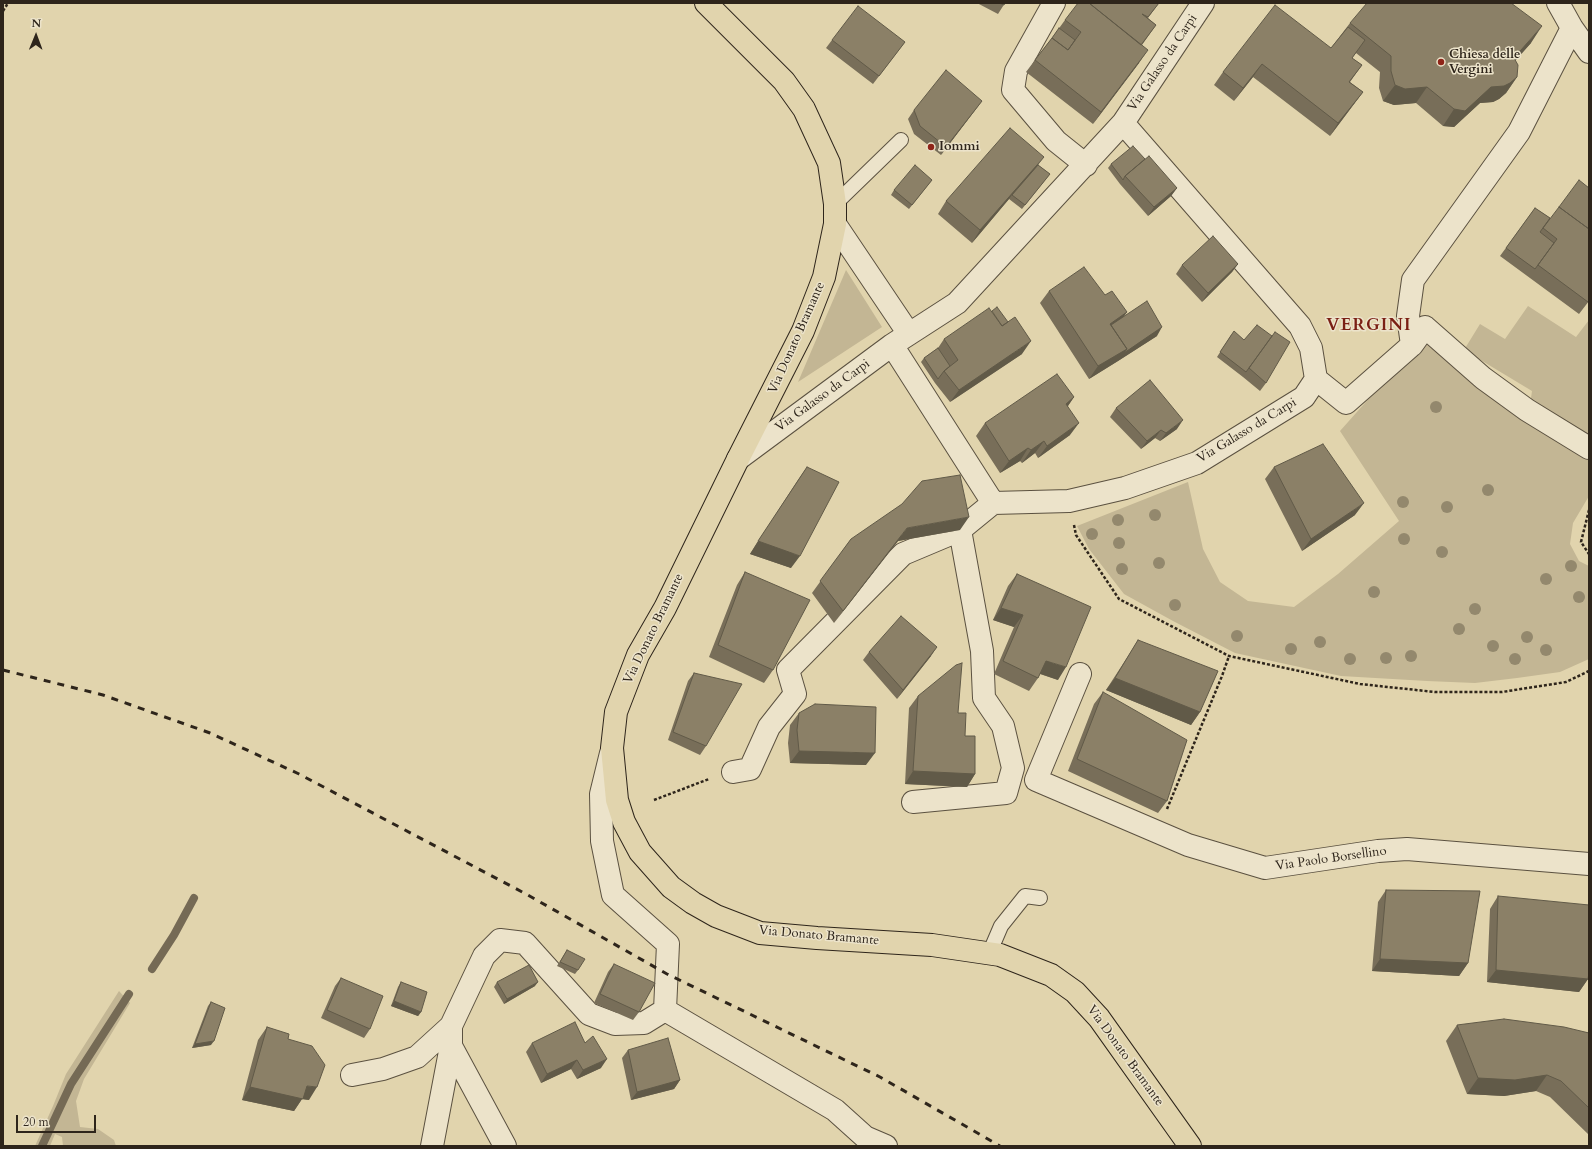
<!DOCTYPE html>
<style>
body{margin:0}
#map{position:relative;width:1592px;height:1149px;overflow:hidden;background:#e1d4ad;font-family:Cardo,serif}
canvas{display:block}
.frame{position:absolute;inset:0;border:4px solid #2e251b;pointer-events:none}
.north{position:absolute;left:16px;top:16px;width:40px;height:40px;-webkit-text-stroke:3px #ece3ca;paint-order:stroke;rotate:1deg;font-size:11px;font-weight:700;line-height:16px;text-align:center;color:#2e251b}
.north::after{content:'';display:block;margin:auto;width:14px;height:18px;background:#2e251b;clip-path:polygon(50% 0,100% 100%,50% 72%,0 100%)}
.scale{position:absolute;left:16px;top:1115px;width:80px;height:18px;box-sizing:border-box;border:2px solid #2e251b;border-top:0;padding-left:5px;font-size:12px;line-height:14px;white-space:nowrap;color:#2e251b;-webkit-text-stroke:3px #ece3ca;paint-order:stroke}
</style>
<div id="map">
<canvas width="1592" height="1149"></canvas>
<div class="frame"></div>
<div class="north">N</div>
<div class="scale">20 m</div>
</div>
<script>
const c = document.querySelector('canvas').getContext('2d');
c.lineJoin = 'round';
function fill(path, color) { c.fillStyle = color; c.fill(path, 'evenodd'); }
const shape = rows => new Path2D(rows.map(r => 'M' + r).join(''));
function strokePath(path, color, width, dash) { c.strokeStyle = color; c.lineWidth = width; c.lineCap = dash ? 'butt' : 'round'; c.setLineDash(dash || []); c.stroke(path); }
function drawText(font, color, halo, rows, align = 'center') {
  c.font = font + ' Cardo,serif'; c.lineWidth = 3; c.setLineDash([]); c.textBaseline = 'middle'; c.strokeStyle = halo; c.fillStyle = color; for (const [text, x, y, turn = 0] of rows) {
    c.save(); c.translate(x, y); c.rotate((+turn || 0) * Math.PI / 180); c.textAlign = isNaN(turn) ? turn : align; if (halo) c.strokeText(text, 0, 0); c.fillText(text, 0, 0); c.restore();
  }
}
fill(shape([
 [846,270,882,327,798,382],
 [1528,306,1576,337,1589,320,1589,439,1530,405,1532,391,1464,350,1480,324,1505,339],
 [1421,340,1519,416,1589,458,1589,496,1573,523,1570,544,1579,561,1589,566,1589,659,1560,672,1517,678,1475,683,1427,681,1341,676,1235,653,1173,621,1124,594,1089,549,1077,526,1188,482,1203,549,1220,582,1248,601,1294,607,1338,574,1399,521,1340,431],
 [119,991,130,1003,84,1079,76,1101,80,1127,98,1129,114,1140,116,1146,63,1146,62,1137,55,1134,50,1146,35,1146,53,1106,66,1074]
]), '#c3b694');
strokePath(shape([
 [152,969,174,935,194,898],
 [42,1146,71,1084,129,994]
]), '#756a55', 8);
const lane = shape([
 [835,204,901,140],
 [989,954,1001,926,1025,896,1040,898]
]);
const street = shape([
 [1054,3,1016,71,1013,90,1056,141,1086,165],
 [1558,3,1572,28,1589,52],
 [835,224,909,334],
 [1412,345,1408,316,1413,280,1519,132,1572,28],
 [1316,379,1346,403,1412,345,1425,327,1483,378,1527,410,1589,448],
 [738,459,892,345,957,303,1123,123,1203,3],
 [993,503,1069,501,1125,488,1197,463,1304,397,1316,379,1311,348,1300,326,1123,123],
 [1080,674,1036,780,1188,845,1265,868,1378,851,1407,849,1589,864],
 [733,772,750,769,769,727,795,694,788,670,903,554,960,530,993,503,892,345],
 [913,802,1006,793,1013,768,1003,726,984,698,982,651,960,530],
 [665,1010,835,1110,865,1137,886,1146],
 [451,1046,505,1146],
 [352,1075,383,1069,417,1057,451,1026],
 [432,1146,451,1046,451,1026,484,956,500,940,525,943,589,1014,615,1024,644,1023,665,1010,668,944,613,895,602,841,601,794,611,753]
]);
const primary = shape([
 [706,3,784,81,804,109,829,163,835,204,835,224,824,277,803,331,738,459,665,608,638,655,616,712,612,748,617,800,624,822,640,852,671,887,693,903,716,916,760,933,817,938,932,945,1000,955,1051,975,1075,992,1099,1018,1190,1146]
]);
strokePath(lane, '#5b5140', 16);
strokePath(street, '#5b5140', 24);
strokePath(primary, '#2e251b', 24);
strokePath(shape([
 [3,11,8,3],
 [1589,510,1581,542,1589,554],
 [1074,525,1076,535,1119,599,1229,656,1360,684,1435,692,1502,692,1566,682,1589,671],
 [654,800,709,779],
 [1167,809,1222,676,1229,656]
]), '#2e251b', 2.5, [3, 2]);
strokePath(lane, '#ece3ca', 14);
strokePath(street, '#ece3ca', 22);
strokePath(primary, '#e1d4ad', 22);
strokePath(shape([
 [3,670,103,695,210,733,299,774,526,894,667,974,880,1077,1000,1146]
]), '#2e251b', 3, [7, 7]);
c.fillStyle = '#93886d';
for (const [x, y] of [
 [1436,407],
 [1488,490],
 [1403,502],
 [1447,507],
 [1155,515],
 [1118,520],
 [1092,534],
 [1404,539],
 [1119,543],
 [1442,552],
 [1159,563],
 [1571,566],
 [1122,569],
 [1546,579],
 [1374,592],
 [1579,597],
 [1175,605],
 [1475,609],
 [1459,629],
 [1237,636],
 [1527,637],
 [1320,642],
 [1493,646],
 [1291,649],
 [1546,650],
 [1411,656],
 [1386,658],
 [1350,659],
 [1515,659]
]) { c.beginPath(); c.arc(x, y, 6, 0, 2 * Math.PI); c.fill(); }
fill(shape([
 [977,3,1005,3,998,14],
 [1159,3,1148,18,1156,25,1142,45,1139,63,1093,124,1026,72,1035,60,1052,38,1065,20],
 [1350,23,1531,43,1515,60,1517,77,1506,93,1499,99,1493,102,1480,103,1454,127,1443,126,1416,103,1394,105,1383,101,1379,88,1380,72,1356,53,1352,58,1362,65,1350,82,1363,92,1330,136,1253,77,1234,101,1214,85,1223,72,1331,48],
 [832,40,905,42,873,84,826,48],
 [982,101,941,155,914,134,908,119,914,110],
 [1145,159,1177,188,1171,196,1148,216,1120,184,1108,168,1111,164],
 [1038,165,1050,174,1022,209,1009,199,972,243,938,214,946,201],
 [932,180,909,209,891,195,894,190],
 [1535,208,1550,218,1589,301,1579,314,1500,256],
 [1238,264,1232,272,1202,302,1176,274,1182,265],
 [1049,291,1105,295,1127,312,1124,316,1157,336,1118,361,1089,379,1040,303],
 [1231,335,1266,383,1260,391,1243,377,1243,376,1243,377,1217,357],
 [944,339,1022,354,950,402,935,383,921,362,924,358,938,348],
 [1074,397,1068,406,1070,435,1038,458,1035,453,1022,463,1020,461,1000,473,976,436,985,423],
 [1116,408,1177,429,1160,441,1155,438,1141,449,1110,417],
 [807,467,791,568,750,554,798,480],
 [1274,467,1355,515,1302,551,1265,479],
 [960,530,898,541,834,623,812,593,851,539],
 [745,572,773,670,764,683,709,657,737,585],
 [1017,574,1058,680,1040,674,1038,678,1029,691,994,674,1014,627,993,620,1008,586],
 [1138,640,1200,712,1191,725,1106,690,1130,653],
 [869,652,931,656,897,699,863,660],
 [694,673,706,746,700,755,668,740,688,681],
 [1103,692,1167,801,1158,813,1068,771,1094,704],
 [918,696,958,713,965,736,975,774,967,787,905,784,909,708],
 [799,713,866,765,790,763,788,743,790,725],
 [1386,890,1468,963,1459,976,1372,971,1378,902],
 [1498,896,1588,979,1579,992,1487,982,1490,909],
 [567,950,578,970,575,974,557,966],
 [614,964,639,1012,633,1020,594,1003,608,972],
 [341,978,370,1029,364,1038,321,1018,335,986],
 [401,982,421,1012,418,1016,391,1006,398,987],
 [497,982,535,986,504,1004,494,987],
 [211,1002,211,1045,192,1048,208,1006],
 [1457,1025,1589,1033,1589,1135,1550,1097,1536,1091,1504,1096,1467,1094,1446,1041],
 [267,1027,288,1039,309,1100,302,1099,294,1111,242,1100,258,1040],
 [532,1043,585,1043,601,1068,577,1079,571,1069,541,1083,526,1052],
 [628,1050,680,1080,674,1089,631,1100,622,1058]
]), '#786e59');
fill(shape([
 [1542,26,1531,43,1503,75,1514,58],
 [1148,50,1139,63,1093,124,1101,112],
 [1262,64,1253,77,1234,101,1243,88],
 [1517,77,1506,93,1499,99,1493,102,1480,103,1454,127,1443,126,1454,109,1491,87],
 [1395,85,1427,87,1416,103,1394,105,1383,101],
 [1363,92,1330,136,1338,123],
 [982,101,976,109,941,155,946,147],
 [1044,157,1035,169,1012,195,1009,199,972,243,980,230],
 [1177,188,1171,196,1148,216,1154,207],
 [1238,264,1232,272,1202,302,1208,293],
 [1127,312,1118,325,1109,331,1110,324],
 [1162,327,1157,336,1118,361,1089,379,1098,366],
 [1031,341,1022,354,950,402,959,390],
 [1074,397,1065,410,1066,404],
 [1183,420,1177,429,1160,441,1166,433],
 [1079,423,1070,435,1038,458,1047,446],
 [1161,430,1155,438,1141,449,1147,441],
 [1044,441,1035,453,1022,463,1031,450],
 [1028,448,1020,461,1000,473,1009,461],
 [1364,503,1355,515,1302,551,1311,539],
 [969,517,960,530,898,541,834,623,843,611,907,528],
 [758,541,800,556,791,568,750,554],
 [1001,608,1023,615,1014,627,993,620],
 [937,647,931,656,897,699,903,690],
 [1046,661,1066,667,1058,680,1038,673],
 [1115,678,1200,712,1191,725,1106,690],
 [799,751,875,753,866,765,790,763],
 [913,771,975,774,967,787,905,784],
 [1380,959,1468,963,1459,976,1372,971],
 [1496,970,1588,979,1579,992,1487,982],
 [538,982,535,986,504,1004,507,999],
 [394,1001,421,1012,418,1016,391,1006],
 [214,1041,211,1045,192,1048,195,1044],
 [607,1059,601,1068,577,1079,583,1070],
 [577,1060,571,1069,541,1083,547,1074],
 [1547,1075,1536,1091,1504,1096,1467,1094,1478,1078],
 [680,1080,674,1089,631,1100,637,1092],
 [307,1086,317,1087,309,1100,302,1099,294,1111,242,1100,250,1087]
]), '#615a48');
const building = shape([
 [999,3,1005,3,1004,5,999,3],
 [1078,3,1089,3,1148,50,1101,112,1035,60,1052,38,1068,50,1081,32,1065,20,1078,3],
 [1089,3,1159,3,1148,17,1142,14,1156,25,1141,45,1089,3],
 [1367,3,1511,3,1542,26,1514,58,1518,65,1517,77,1510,83,1504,86,1491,87,1465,111,1454,109,1427,87,1405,89,1395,85,1391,71,1391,56,1350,23,1367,3],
 [1275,5,1331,48,1348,27,1365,40,1352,58,1362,65,1349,82,1363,92,1338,123,1262,64,1243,88,1223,72,1275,5],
 [858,6,905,42,879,76,832,40,858,6],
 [1059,28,1075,40,1068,50,1052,38,1059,28],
 [946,70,982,101,946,147,920,126,914,110,946,70],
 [1010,128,1044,157,980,230,946,201,1010,128],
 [1133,146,1145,159,1125,176,1123,180,1111,164,1133,146],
 [1149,156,1177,188,1154,207,1125,176,1149,156],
 [915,165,932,180,912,205,894,190,915,165],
 [1038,165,1050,174,1025,205,1012,195,1038,165],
 [1579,180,1589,188,1589,229,1559,207,1579,180],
 [1559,207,1589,229,1589,301,1588,302,1538,265,1557,239,1543,228,1559,207],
 [1535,208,1550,218,1540,232,1554,243,1535,269,1506,248,1535,208],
 [1213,236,1238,264,1208,293,1182,265,1213,236],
 [1084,267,1105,295,1112,291,1127,312,1110,324,1127,349,1098,366,1049,291,1084,267],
 [1147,301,1162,327,1124,353,1127,349,1111,325,1147,301],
 [997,307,1008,322,1002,326,992,311,997,307],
 [989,308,1002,326,1015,317,1031,341,959,390,944,371,958,360,944,339,989,308],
 [1257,325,1272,336,1246,372,1220,352,1234,331,1244,340,1257,325],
 [1275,332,1290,342,1266,383,1249,368,1275,332],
 [938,348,950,366,944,371,938,379,924,358,938,348],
 [1057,374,1074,397,1066,404,1079,423,1047,446,1044,441,1031,450,1028,448,1009,461,985,423,1057,374],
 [1150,380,1183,420,1166,433,1161,430,1147,441,1116,408,1150,380],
 [1323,444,1364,503,1311,539,1274,467,1323,444],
 [807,467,839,482,800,556,758,541,807,467],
 [960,475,969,517,907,528,843,611,820,581,851,539,902,504,922,481,960,475],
 [745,572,810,600,773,670,718,645,745,572],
 [1017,574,1091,607,1066,667,1046,661,1038,678,1003,661,1023,615,1001,608,1017,574],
 [901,616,937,647,903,690,869,652,901,616],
 [1138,640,1218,671,1200,712,1115,678,1138,640],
 [962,663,958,713,966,713,965,736,975,736,975,774,913,771,918,696,956,665,962,663],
 [694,673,742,684,706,746,673,732,694,673],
 [1103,692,1187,740,1167,801,1077,759,1103,692],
 [815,704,876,707,875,753,799,751,797,730,799,713,815,704],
 [1386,890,1480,891,1468,963,1380,959,1386,890],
 [1498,896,1589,905,1589,973,1588,979,1496,970,1498,896],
 [567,950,585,959,578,970,560,962,567,950],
 [614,964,655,983,639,1012,600,994,614,964],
 [529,965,538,982,507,999,497,982,529,965],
 [341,978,383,996,370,1029,327,1010,341,978],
 [401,982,427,992,421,1012,394,1001,401,982],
 [211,1002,225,1008,214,1041,195,1044,211,1002],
 [1504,1019,1564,1027,1589,1033,1589,1108,1561,1081,1547,1075,1515,1080,1478,1078,1457,1025,1504,1019],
 [575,1022,585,1043,593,1036,607,1059,583,1070,577,1060,547,1074,532,1043,575,1022],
 [267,1027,289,1034,288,1039,312,1046,325,1065,317,1087,307,1086,303,1099,250,1087,267,1027],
 [668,1038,680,1080,637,1092,628,1050,668,1038]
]);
fill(building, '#8b8067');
strokePath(building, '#615a48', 1);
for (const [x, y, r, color] of [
 [1441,62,4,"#8f2418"],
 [931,147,4,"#8f2418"]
]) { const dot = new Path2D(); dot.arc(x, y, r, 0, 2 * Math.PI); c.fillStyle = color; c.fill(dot); strokePath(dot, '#ece3ca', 1.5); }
drawText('bold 13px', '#2e251b', '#ece3ca', [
 ["Chiesa delle",1449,55],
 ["Vergini",1449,70],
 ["Iommi",939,147]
], 'left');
drawText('13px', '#2e251b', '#ece3ca', [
 ["Via Galasso da Carpi",1163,63,-56],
 ["Via Donato Bramante",797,338,-66],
 ["Via Galasso da Carpi",823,396,-36],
 ["Via Galasso da Carpi",1247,431,-31],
 ["Via Donato Bramante",654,629,-64],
 ["Via Paolo Borsellino",1331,859,-8],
 ["Via Donato Bramante",819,936,5],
 ["Via Donato Bramante",1125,1056,54]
]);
c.letterSpacing = '1px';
drawText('bold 17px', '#7a1f14', '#ece3ca', [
 ["VERGINI",1369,326]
]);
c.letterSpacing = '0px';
</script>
